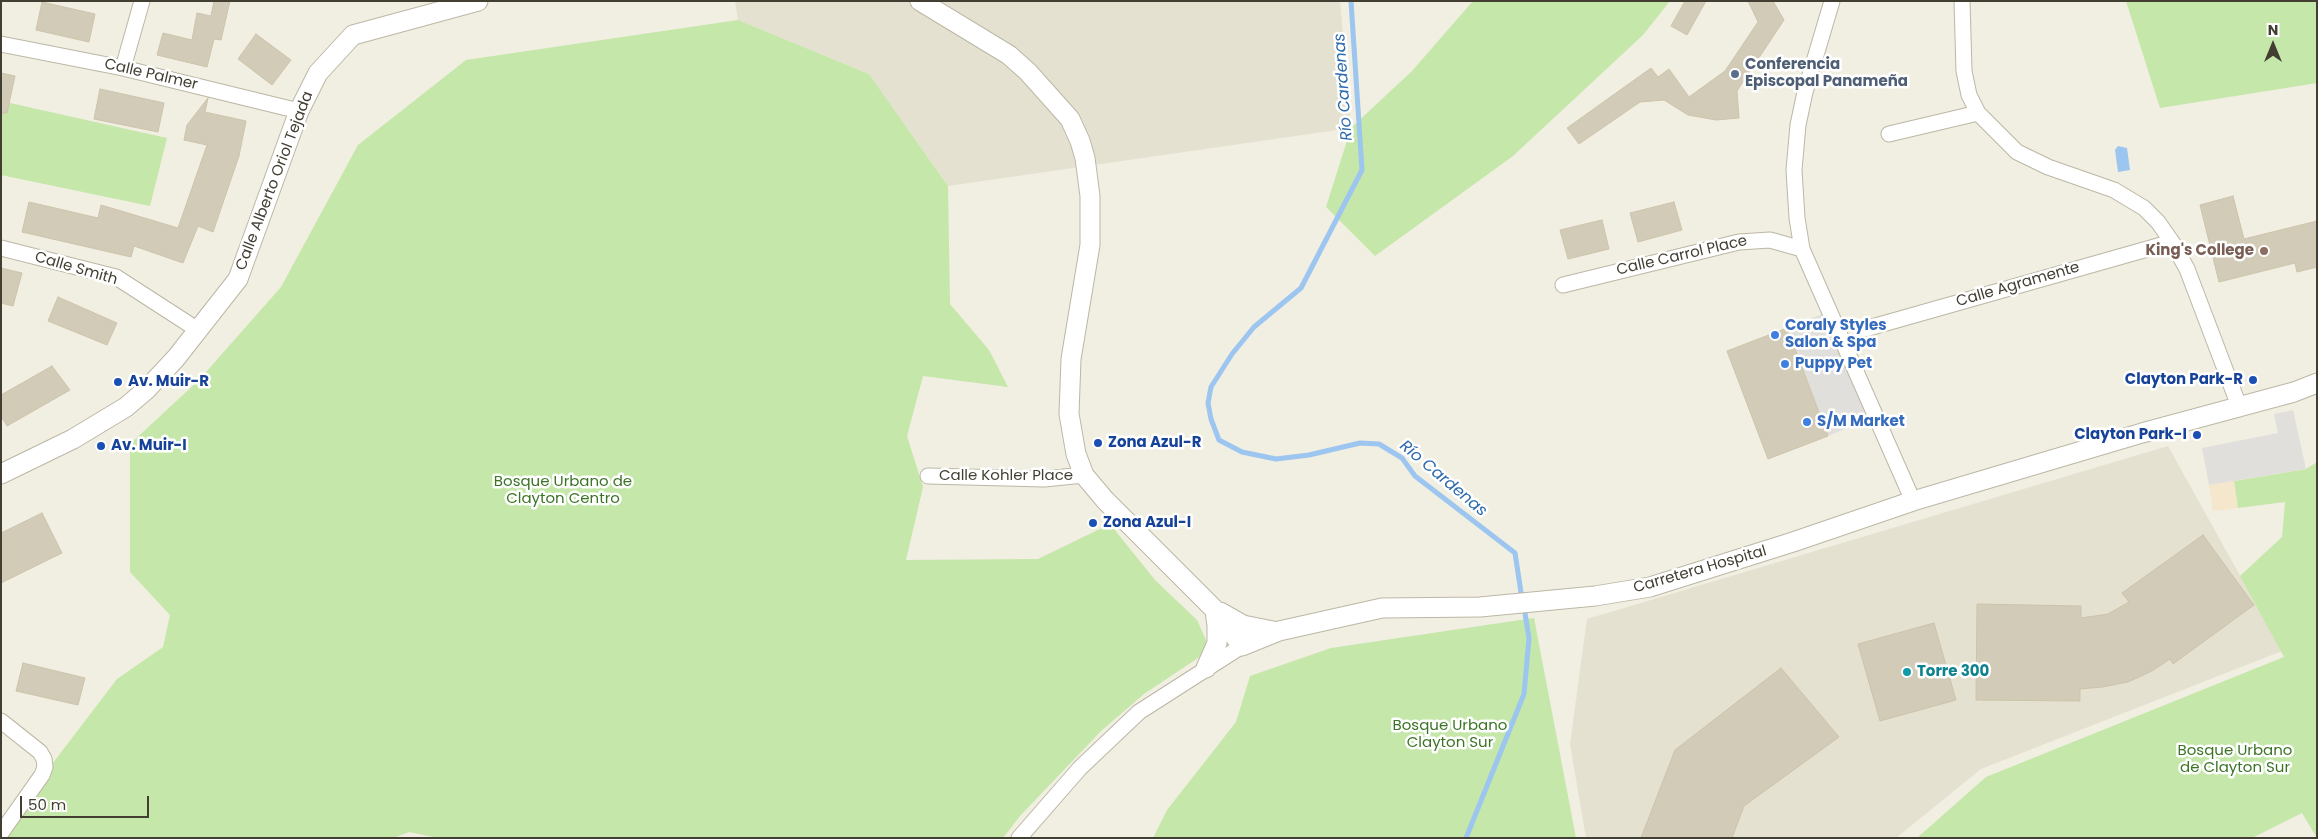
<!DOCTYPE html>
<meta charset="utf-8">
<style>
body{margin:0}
#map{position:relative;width:2318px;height:839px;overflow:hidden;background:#f1eee2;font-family:Poppins,sans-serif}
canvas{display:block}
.frame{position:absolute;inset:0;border:2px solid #423e32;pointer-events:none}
.north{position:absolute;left:2248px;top:20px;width:50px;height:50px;-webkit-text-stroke:4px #fff;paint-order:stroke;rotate:0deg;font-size:14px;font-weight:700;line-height:20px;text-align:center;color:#423e32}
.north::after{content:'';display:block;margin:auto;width:18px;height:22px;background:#423e32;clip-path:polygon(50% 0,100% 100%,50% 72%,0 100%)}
.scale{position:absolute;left:20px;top:796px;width:129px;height:22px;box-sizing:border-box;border:2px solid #423e32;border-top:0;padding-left:6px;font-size:15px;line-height:18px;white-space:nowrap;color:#423e32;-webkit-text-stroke:4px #fff;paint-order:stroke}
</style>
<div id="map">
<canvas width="2318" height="839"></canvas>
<div class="frame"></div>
<div class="north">N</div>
<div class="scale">50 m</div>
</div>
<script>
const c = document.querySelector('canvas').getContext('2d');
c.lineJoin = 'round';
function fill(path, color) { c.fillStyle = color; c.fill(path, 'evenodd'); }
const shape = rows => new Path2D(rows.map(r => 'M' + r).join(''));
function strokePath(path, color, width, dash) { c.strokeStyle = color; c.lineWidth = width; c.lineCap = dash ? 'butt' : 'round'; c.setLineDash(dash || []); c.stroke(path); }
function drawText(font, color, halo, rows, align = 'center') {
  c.font = font + ' Poppins,sans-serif'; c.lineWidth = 5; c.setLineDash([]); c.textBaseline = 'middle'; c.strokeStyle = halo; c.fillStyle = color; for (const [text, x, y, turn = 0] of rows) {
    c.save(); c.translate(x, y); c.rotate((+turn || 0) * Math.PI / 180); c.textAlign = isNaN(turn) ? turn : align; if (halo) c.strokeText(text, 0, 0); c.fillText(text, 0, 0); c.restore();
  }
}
fill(shape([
 [735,1,1340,1,1351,128,948,186,869,74,738,20],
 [2168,446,2282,651,1981,769,1896,838,1586,838,1570,744,1587,619]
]), '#e5e1d0');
fill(shape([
 [2234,481,2238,508,2213,511,2209,485]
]), '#f4e7cb');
fill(shape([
 [1473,1,1670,1,1643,35,1513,156,1375,256,1326,207,1351,128,1412,71],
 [2126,1,2317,1,2317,83,2160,108],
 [738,20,869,74,948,186,950,304,989,350,1008,387,923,376,907,436,923,487,906,560,1038,559,1110,524,1155,580,1197,620,1206,640,1205,648,1201,656,1144,694,1101,731,1020,816,1003,838,438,838,409,832,393,838,1,838,17,810,117,679,163,647,170,615,130,572,130,444,199,380,281,287,358,145,466,60],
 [1,101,167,138,150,206,1,175],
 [2317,462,2317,838,2302,813,2252,838,1917,838,1986,777,2284,657,2240,576,2282,537,2285,502,2238,508,2234,481,2306,469],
 [1534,618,1576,838,1153,838,1167,810,1236,722,1250,676,1331,648]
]), '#c5e7a9');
fill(shape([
 [1830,311,1875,416,1828,436,1787,328],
 [2293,410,2306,469,2209,485,2202,448,2278,433,2274,414]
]), '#e1dfdb');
fill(shape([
 [2118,146,2127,148,2130,170,2118,172,2115,150]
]), '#9cc5f0');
strokePath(shape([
 [1351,1,1362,170,1301,288,1254,327,1232,354,1211,387,1208,403,1211,419,1219,440,1242,452,1276,459,1309,455,1360,443,1379,444,1402,458,1415,476,1515,553,1522,599],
 [1466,838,1524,694,1529,638,1524,607]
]), '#9cc5f0', 5);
const building = shape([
 [214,1,230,1,221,40,214,39,207,67,157,55,163,33,192,40,197,13,211,16,214,1],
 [1685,1,1706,1,1687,35,1671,26,1685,1],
 [1748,1,1773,1,1784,20,1737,91,1739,118,1716,120,1688,115,1664,100,1640,102,1579,144,1567,128,1651,68,1658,77,1669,69,1689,97,1725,71,1758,22,1748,1],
 [42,2,95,14,89,42,36,30,42,2],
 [256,34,291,60,272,85,238,59,256,34],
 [1,73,15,76,7,113,1,113,1,73],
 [100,89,164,103,158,132,94,119,100,89],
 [208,98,205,112,246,121,239,156,213,232,198,226,183,263,134,246,131,257,22,232,29,202,98,218,101,205,178,228,207,145,184,140,187,125,208,98],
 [2233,196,2244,239,2317,221,2317,267,2297,272,2295,263,2219,282,2200,205,2233,196],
 [1674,202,1682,230,1638,242,1630,213,1674,202],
 [1602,220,1609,249,1568,259,1560,230,1602,220],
 [1,268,22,273,13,306,1,303,1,268],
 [58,297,117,323,107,345,48,321,58,297],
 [1787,328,1828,436,1768,459,1727,351,1787,328],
 [52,366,70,390,7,426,1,416,1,395,52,366],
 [42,513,62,553,1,583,1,533,42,513],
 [2203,535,2254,605,2173,664,2170,659,2152,671,2128,682,2102,687,2080,689,2080,701,1976,700,1977,604,2081,606,2081,618,2108,614,2129,602,2122,593,2203,535],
 [1934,623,1956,700,1880,721,1858,644,1934,623],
 [23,663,85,678,78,705,16,691,23,663],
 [1781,668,1839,737,1744,806,1732,838,1641,838,1675,750,1781,668]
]);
fill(building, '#d2cbb7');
strokePath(building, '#cdc3aa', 1);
const minor = shape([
 [1832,1,1805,92,1798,125,1794,170,1797,218,1802,249,1913,501],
 [1962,1,1964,71,1969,95,1978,113,2017,152,2048,167,2114,190,2144,208,2158,222,2172,242,2187,269,2239,406],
 [1,44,123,68,299,111],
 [123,68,142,1],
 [1889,134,1978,113],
 [1,248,116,277,198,330],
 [1563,285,1739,242,1770,240,1802,249],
 [1865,329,2172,242],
 [928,476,1044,479,1084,475],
 [1,721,40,752,44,759,45,767,42,775,1,833],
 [1019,838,1080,768,1139,712,1242,646]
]);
const tertiary = shape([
 [920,1,1009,55,1028,72,1070,119,1080,141,1085,158,1090,196,1090,245,1071,359,1069,414,1076,454,1084,475,1105,500,1213,608,1242,646,1279,631,1382,608,1480,607,1595,596,1650,587,1793,542,1913,501,2142,433,2294,392,2317,383],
 [1,474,73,439,126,407,146,390,176,358,238,279,299,111,318,73,353,35,478,1],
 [1220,612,1243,625,1273,631],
 [1206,668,1217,643,1217,625,1215,611]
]);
strokePath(minor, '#bcb7a5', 17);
strokePath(tertiary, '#bcb7a5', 21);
strokePath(minor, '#fff', 15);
strokePath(tertiary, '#fff', 19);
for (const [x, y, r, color] of [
 [1735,74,5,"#5c6f8a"],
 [2264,251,5,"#8d6e63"],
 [1775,335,5,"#3f7fe0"],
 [1785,364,5,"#3f7fe0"],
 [2253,380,5,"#1a4fb4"],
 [118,382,5,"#1a4fb4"],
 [1807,422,5,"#3f7fe0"],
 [2197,435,5,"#1a4fb4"],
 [1098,443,5,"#1a4fb4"],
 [101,446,5,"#1a4fb4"],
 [1093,523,5,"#1a4fb4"],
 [1907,672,5,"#0f9aa8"]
]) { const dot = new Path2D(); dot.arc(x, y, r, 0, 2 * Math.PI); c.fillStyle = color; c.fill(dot); strokePath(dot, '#fff', 2); }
drawText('bold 15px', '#4e5e75', '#fff', [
 ["Conferencia",1745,65],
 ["Episcopal Panameña",1745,82]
], 'left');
drawText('15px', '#423e32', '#fff', [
 ["Calle Palmer",151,75,13],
 ["Calle Alberto Oriol Tejada",275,181,-69],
 ["Calle Carrol Place",1682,256,-13],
 ["Calle Smith",76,269,16],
 ["Calle Agramente",2018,285,-16],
 ["Calle Kohler Place",1006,476],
 ["Carretera Hospital",1700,570,-16]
]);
drawText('bold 15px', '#785e54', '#fff', [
 ["King's College",2254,251]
], 'right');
drawText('bold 15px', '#366cbe', '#fff', [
 ["Coraly Styles",1785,326],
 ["Salon & Spa",1785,343],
 ["Puppy Pet",1795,364],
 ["S/M Market",1817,422]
], 'left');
drawText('bold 15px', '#164399', '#fff', [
 ["Clayton Park-R",2243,380,"right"],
 ["Av. Muir-R",128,382],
 ["Clayton Park-I",2187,435,"right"],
 ["Zona Azul-R",1108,443],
 ["Av. Muir-I",111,446],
 ["Zona Azul-I",1103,523]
], 'left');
drawText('15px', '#3c7426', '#fff', [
 ["Bosque Urbano de",563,482],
 ["Clayton Centro",563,499],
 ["Bosque Urbano",1450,726],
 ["Clayton Sur",1450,743],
 ["Bosque Urbano",2235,751],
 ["de Clayton Sur",2235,768]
]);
drawText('bold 15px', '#0d838f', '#fff', [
 ["Torre 300",1917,672]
], 'left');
drawText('italic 16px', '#2c6aae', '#fff', [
 ["Río Cardenas",1344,87,-94],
 ["Río Cardenas",1443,479,40]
]);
</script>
